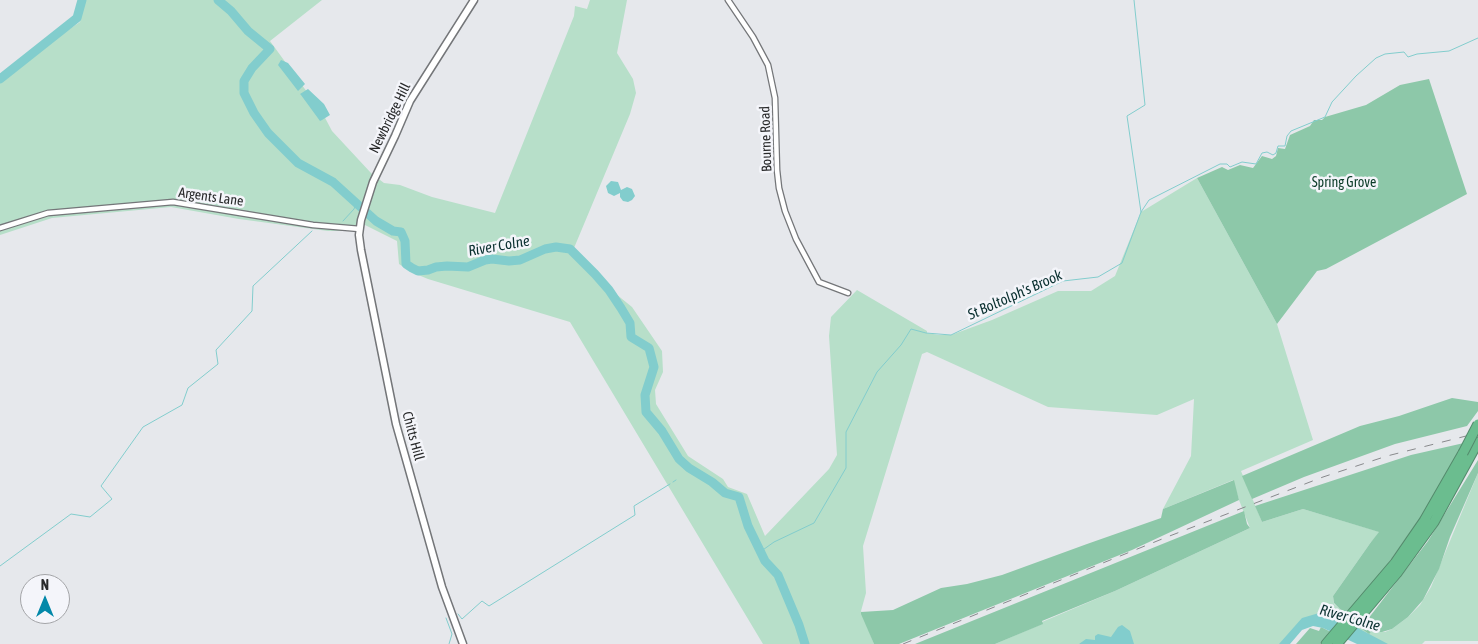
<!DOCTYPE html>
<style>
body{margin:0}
#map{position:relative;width:1478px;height:644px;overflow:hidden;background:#e6e8ec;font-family:"Asap Condensed",sans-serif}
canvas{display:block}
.north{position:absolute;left:20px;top:574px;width:50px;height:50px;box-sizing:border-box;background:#f4f5fa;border:1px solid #a3a4a7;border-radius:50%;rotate:0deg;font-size:14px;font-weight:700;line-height:20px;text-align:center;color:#292a2b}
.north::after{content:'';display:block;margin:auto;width:18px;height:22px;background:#0388a9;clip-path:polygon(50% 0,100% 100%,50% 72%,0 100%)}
</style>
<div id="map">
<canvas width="1478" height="644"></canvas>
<div class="north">N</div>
</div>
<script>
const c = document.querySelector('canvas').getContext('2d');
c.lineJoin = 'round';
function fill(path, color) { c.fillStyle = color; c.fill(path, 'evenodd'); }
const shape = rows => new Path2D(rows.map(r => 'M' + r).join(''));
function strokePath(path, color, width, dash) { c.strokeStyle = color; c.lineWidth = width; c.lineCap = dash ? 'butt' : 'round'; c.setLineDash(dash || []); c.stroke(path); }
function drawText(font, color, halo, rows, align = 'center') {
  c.font = font + ' "Asap Condensed",sans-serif'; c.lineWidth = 5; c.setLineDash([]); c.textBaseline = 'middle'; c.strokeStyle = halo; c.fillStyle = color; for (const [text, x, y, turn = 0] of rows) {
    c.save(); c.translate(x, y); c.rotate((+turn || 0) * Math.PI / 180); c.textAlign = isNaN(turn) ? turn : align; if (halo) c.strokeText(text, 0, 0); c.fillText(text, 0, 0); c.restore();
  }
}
fill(shape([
 [85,0,322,0,270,41,323,114,332,131,371,173,384,183,400,185,432,197,495,213,574,16,575,6,587,9,590,0,627,0,617,53,633,79,636,93,630,114,574,248,616,294,632,307,662,351,663,372,655,390,656,404,688,456,723,479,728,487,747,494,765,536,829,469,837,455,829,336,831,317,857,290,927,331,927,333,939,335,951,335,992,320,1058,291,1091,291,1115,276,1141,212,1197,178,1277,324,1313,440,1241,471,1262,522,1303,509,1380,532,1371,542,1333,596,1334,604,1369,633,1371,632,1385,632,1392,629,1408,617,1420,605,1431,587,1478,473,1478,641,1425,641,1422,644,1378,644,1310,616,1285,644,995,644,1042,624,1042,622,1115,591,1250,528,1239,500,1233,480,1163,509,1191,456,1194,399,1157,415,1048,407,927,352,922,354,863,546,866,593,861,611,874,644,763,644,570,322,428,279,411,272,399,264,397,241,365,225,351,231,328,231,239,219,171,207,52,218,0,235,0,76,80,22]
]), '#b7dfc9');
fill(shape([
 [1429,79,1467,194,1326,269,1317,271,1277,324,1197,178,1222,167,1228,170,1240,165,1253,168,1262,156,1272,159,1276,156,1278,148,1285,149,1290,135,1310,126,1314,120,1322,120,1325,117,1366,105,1400,85],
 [1452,398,1478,402,1478,411,1467,426,1395,444,1304,477,1252,499,1242,476,1360,426,1399,416],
 [1464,443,1428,507,1387,565,1346,615,1334,603,1333,596,1371,542,1379,532,1303,509,1262,522,1255,506,1411,455],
 [1478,460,1478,473,1450,537,1439,569,1423,600,1408,617,1392,629,1382,632,1371,632,1369,634,1361,628,1428,541],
 [1234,480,1239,500,1132,550,899,644,874,644,861,614,861,612,893,610,941,588,967,584,1002,575,1087,544,1161,518,1163,509],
 [1244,511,1247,524,1250,528,1115,591,1042,621,1043,624,995,644,915,644],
 [1321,627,1331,632,1320,644,1296,644,1310,628,1319,631]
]), '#8dc8a9');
fill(shape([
 [281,60,288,63,305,84,298,91,278,65],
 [308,89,324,104,330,115,322,120,320,121,301,95,300,94],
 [611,181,618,182,621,190,627,187,632,189,635,196,632,200,628,202,623,201,620,197,620,193,614,196,608,193,606,186],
 [1319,613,1337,617,1388,644,1357,644,1323,628,1313,626,1302,630,1290,644,1279,644,1302,618],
 [1122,625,1130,631,1134,644,1079,644,1086,639,1095,640,1095,636,1098,634,1111,637,1118,627]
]), '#82cdcd');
strokePath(shape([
 [1134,0,1145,105,1127,116,1141,212],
 [343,221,354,209,356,204],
 [673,482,676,480],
 [760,552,774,542,814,523,846,468,846,432,877,372,901,345,911,329,926,333,951,335,1063,281,1098,277,1122,263,1141,212,1149,200,1220,164,1227,164,1230,167,1242,162,1256,164,1262,153,1267,152,1273,155,1276,153,1278,146,1285,146,1287,136,1291,131,1325,117,1332,102,1356,76,1376,58,1385,54,1404,52,1408,57,1417,54,1449,51,1478,38],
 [0,566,71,514,90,517,112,499,101,486,143,427,182,405,188,388,218,364,216,350,252,311,253,286,312,231],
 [458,614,462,619,482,601,489,606,635,515,634,506,670,484],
 [446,618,452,634,449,644]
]), '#82cdcd', 1);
strokePath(shape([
 [218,0,231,11,248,31,270,49,252,68,244,81,244,93,254,113,268,133,298,163,333,182,376,221,393,231,401,232,405,241,406,264,412,268,418,271,428,270,436,267,447,266,468,267,485,260,492,259,509,261,520,260,545,249,556,247,570,249,595,274,609,290,621,308,630,323,631,337,649,348,654,367,645,395,646,412,662,431,679,459,689,468,712,482,725,493,739,497,748,526,765,561,778,575,799,625,805,644],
 [0,79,77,18,82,0]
]), '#82cdcd', 9);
const street = shape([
 [728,0,753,37,768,65,775,98,777,170,779,188,785,211,796,239,819,282,848,293],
 [0,228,48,213,173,202,313,225,360,229]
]);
const secondary = shape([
 [463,644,442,587,396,424,361,250,359,235,361,220,373,182,395,136,410,101,474,0]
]);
const highway = shape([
 [1326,644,1395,563,1424,521,1463,453],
 [1337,644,1397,573,1434,522,1478,442]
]);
strokePath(street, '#747679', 7);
strokePath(secondary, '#747679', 9);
strokePath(highway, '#548a6c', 11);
strokePath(street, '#fff', 4.5);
strokePath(secondary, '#fff', 6);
strokePath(highway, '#6bbd8f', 9);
strokePath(shape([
 [903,644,1167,537,1323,477,1387,456,1478,433]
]), '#88898c', 1, [9, 9]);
const highwayBridge = shape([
 [1463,453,1478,424]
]);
strokePath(highwayBridge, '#548a6c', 11, []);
strokePath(highwayBridge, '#6bbd8f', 9);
drawText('14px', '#292a2b', '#f4f5fa', [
 ["Newbridge Hill",390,118,-64],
 ["Bourne Road",766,139,-92],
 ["Argents Lane",211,197,8],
 ["Chitts Hill",413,436,75]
]);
drawText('14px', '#0b3c28', '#f4f5fa', [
 ["Spring Grove",1344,183]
]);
drawText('italic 15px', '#0a3030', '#f4f5fa', [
 ["River Colne",499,246,-10],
 ["St Boltolph's Brook",1015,295,-24],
 ["River Colne",1350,618,16]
]);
</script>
